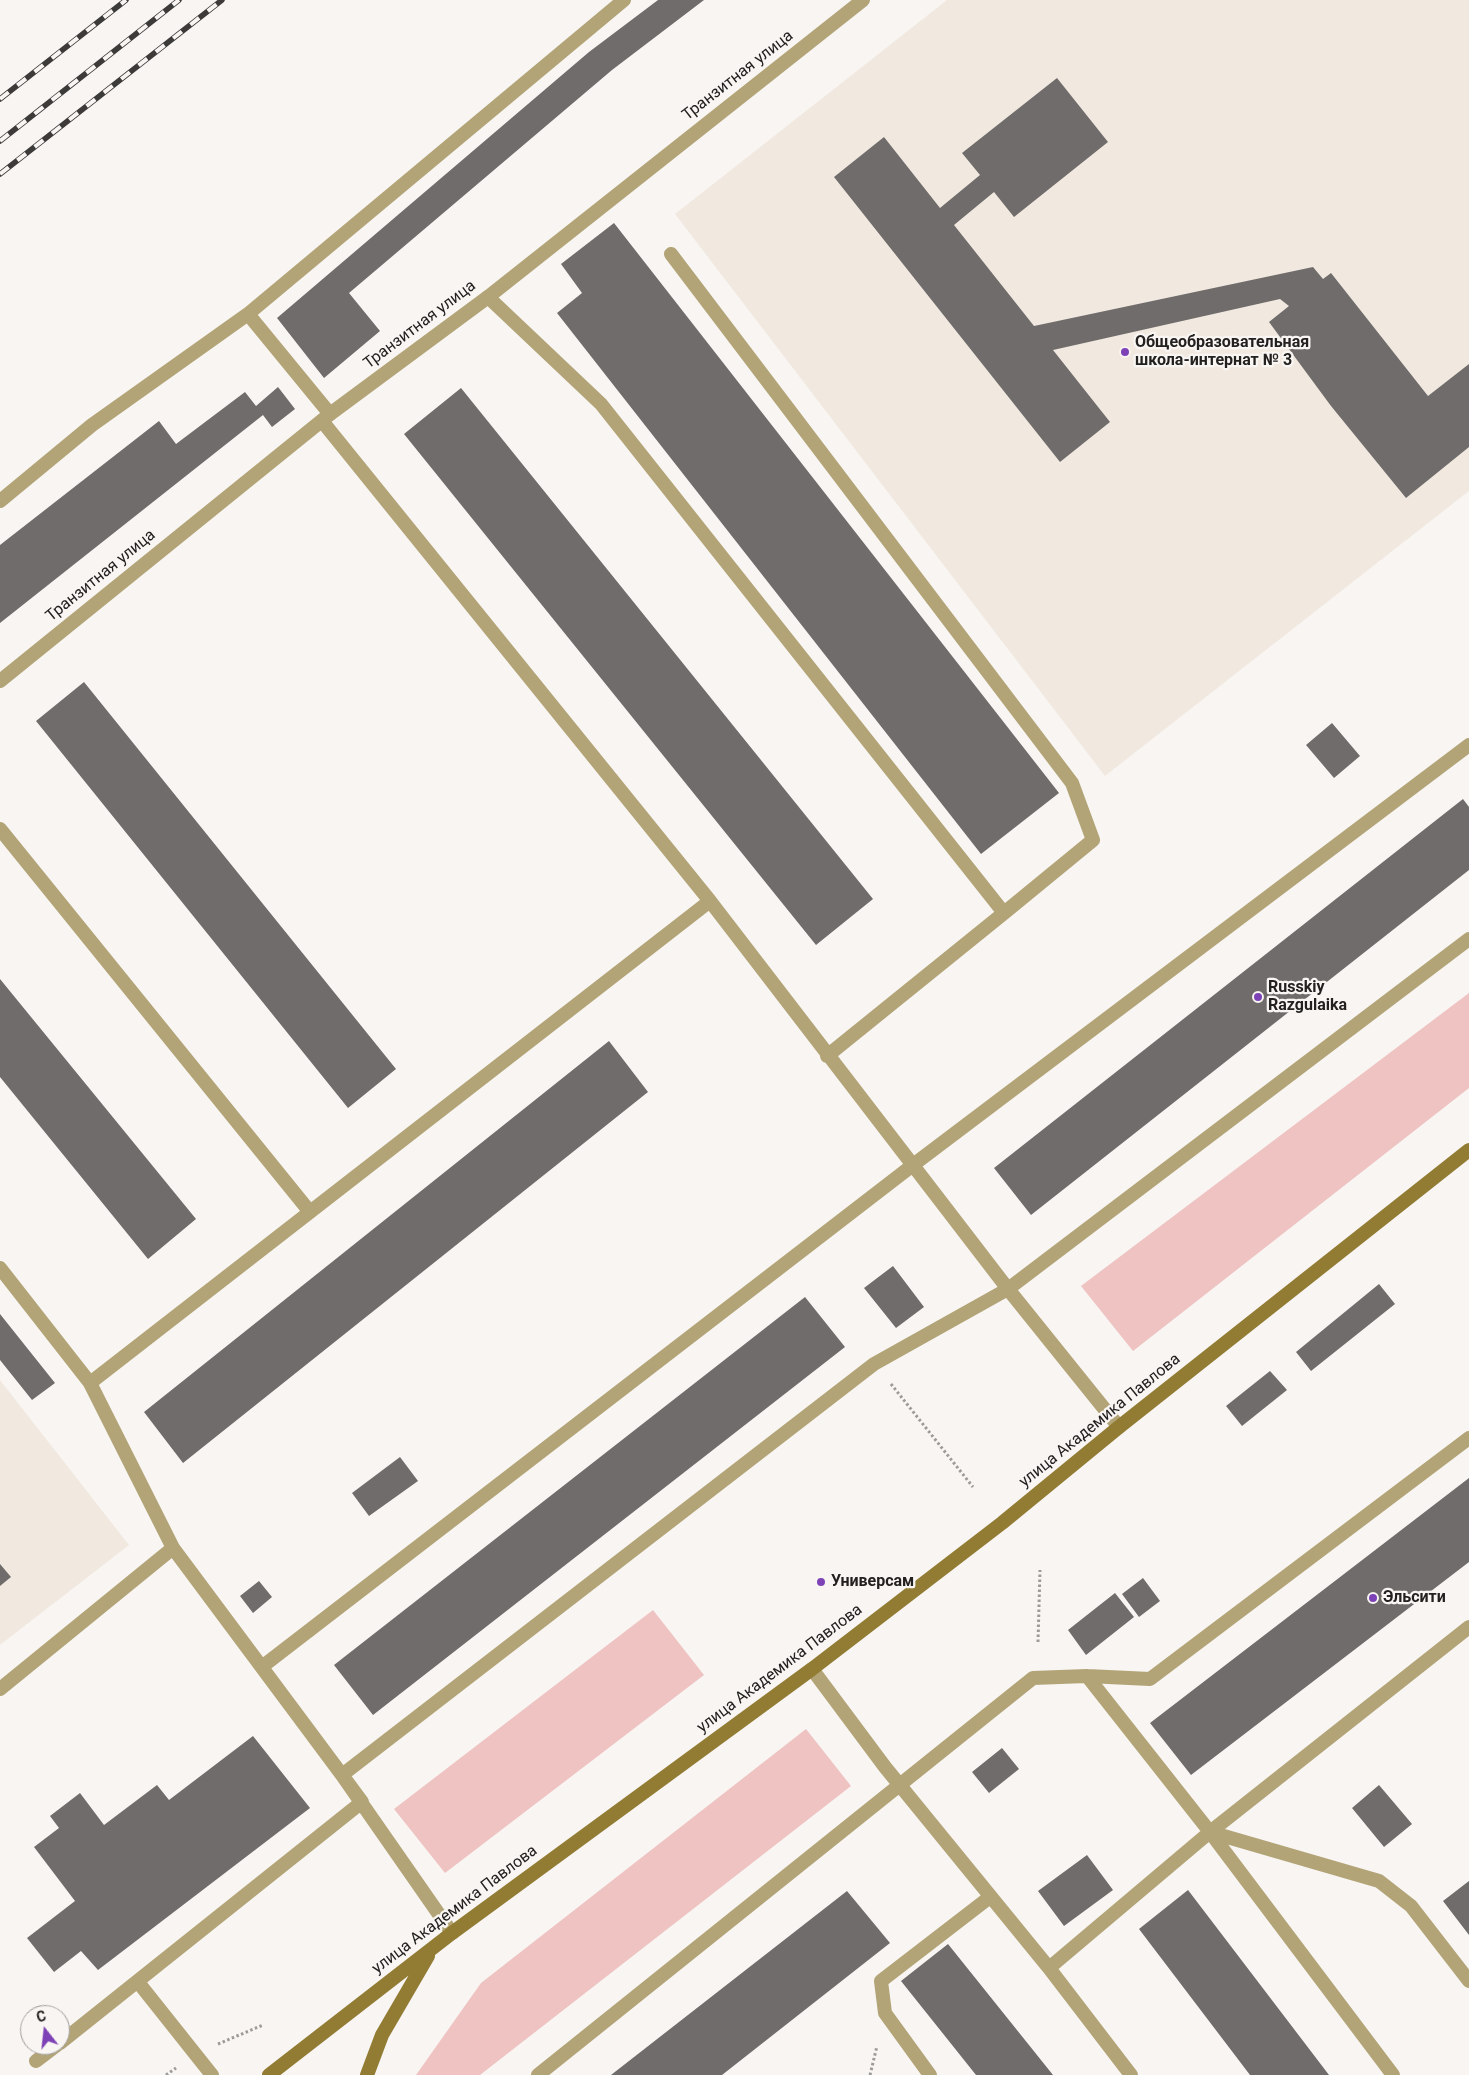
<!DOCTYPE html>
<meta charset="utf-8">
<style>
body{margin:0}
#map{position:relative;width:1469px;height:2075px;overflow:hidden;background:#f8f5f2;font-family:Roboto,sans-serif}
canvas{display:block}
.north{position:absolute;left:20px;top:2005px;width:50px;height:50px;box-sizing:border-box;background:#f8f5f2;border:1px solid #a2a09e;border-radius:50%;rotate:344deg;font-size:14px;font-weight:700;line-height:20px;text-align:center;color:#222120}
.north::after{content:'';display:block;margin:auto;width:18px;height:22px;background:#7e42b7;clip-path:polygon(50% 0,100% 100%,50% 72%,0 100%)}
</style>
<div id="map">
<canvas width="1469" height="2075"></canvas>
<div class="north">С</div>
</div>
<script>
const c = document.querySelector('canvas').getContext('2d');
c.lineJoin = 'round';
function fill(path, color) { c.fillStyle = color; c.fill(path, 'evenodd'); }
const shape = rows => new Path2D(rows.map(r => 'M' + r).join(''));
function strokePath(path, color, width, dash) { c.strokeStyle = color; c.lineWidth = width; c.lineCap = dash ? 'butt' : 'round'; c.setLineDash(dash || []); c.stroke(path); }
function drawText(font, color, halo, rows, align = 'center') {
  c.font = font + ' Roboto,sans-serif'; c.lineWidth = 4.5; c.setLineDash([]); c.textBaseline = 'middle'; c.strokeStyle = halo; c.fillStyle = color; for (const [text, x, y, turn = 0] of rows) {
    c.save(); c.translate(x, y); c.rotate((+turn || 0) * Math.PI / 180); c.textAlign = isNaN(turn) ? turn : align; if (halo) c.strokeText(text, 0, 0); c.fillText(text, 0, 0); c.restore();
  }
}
fill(shape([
 [947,0,1469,0,1469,491,1105,776,675,214],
 [0,1380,129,1545,0,1645]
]), '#f1e9e0');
fill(shape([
 [1469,993,1469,1088,1133,1351,1081,1286],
 [653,1610,704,1675,445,1873,394,1809],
 [806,1729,851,1786,480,2075,416,2075,481,1983]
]), '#eec3c2');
fill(shape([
 [658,0,704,0,612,70,349,293,380,331,324,378,277,318,589,52],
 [1057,78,1108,142,1014,217,994,192,954,225,1034,326,1313,267,1323,279,1331,273,1428,396,1469,364,1469,447,1406,498,1331,406,1269,322,1289,306,1280,299,1053,350,1110,422,1060,462,834,177,884,137,940,208,980,175,962,153],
 [614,223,1059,793,981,854,557,313,582,293,561,264],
 [278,387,295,409,272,427,263,415,0,623,0,545,159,421,176,444,245,392,256,406],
 [461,388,873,899,816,945,404,434],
 [84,682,396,1069,348,1108,36,721],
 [1332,723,1360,756,1334,778,1306,745],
 [1463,799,1469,807,1469,870,1031,1215,994,1168],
 [0,979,196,1219,148,1259,0,1077],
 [609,1041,648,1092,183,1463,144,1412],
 [893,1266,924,1307,896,1328,864,1288],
 [1379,1284,1395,1304,1311,1371,1296,1352],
 [805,1297,845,1347,373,1715,334,1665],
 [0,1314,55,1383,32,1400,0,1360],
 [1270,1371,1287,1390,1242,1426,1226,1406],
 [400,1457,418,1481,369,1516,352,1493],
 [1469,1478,1469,1562,1191,1775,1150,1723],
 [0,1564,11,1577,0,1586],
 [1143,1578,1160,1601,1139,1617,1122,1594],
 [259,1581,272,1597,253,1613,240,1596],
 [1115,1593,1134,1617,1086,1655,1068,1630],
 [253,1736,310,1808,98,1970,81,1951,54,1972,27,1938,75,1901,34,1847,59,1828,50,1816,80,1793,104,1825,157,1785,169,1800],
 [1002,1748,1019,1769,989,1793,972,1772],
 [1379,1785,1412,1824,1384,1847,1352,1808],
 [1087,1855,1113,1890,1064,1926,1038,1891],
 [1469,1881,1469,1935,1443,1901],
 [1188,1890,1329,2075,1250,2075,1139,1929],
 [847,1891,890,1943,722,2075,611,2075],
 [948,1944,1053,2075,976,2075,901,1981]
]), '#6f6c6b');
strokePath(shape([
 [891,1384,973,1487],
 [1038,1642,1040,1570],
 [218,2044,263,2025],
 [166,2075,176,2068],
 [870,2075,877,2046]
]), '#9d9b99', 3, [2.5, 2.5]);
strokePath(shape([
 [671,254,1072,783,1093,840,1004,913],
 [488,297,601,404,1004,913,827,1056],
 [248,314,624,0],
 [322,421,710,901,1008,1289,1119,1427],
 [0,501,92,425,248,314,330,414],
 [0,829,310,1212],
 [0,1268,90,1383,173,1548],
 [90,1383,710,901],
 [263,1666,913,1165,1469,745],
 [812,1669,885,1767,1049,1968,1131,2075],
 [1087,1676,1210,1832,1393,2075],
 [0,1689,173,1548,342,1775,452,1933],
 [1210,1832,1379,1881,1411,1906,1469,1981],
 [1049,1968,1210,1832,1469,1627],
 [138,1982,212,2075],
 [60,2043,362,1802,342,1775,874,1364,1008,1289,1469,939],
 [36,2061,57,2045],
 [538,2075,1033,1678,1087,1676,1150,1679,1469,1438],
 [930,2075,885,2013,881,1981,990,1897]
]), '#b2a477', 14);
strokePath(shape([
 [0,681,330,414,488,297,863,0]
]), '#b2a477', 14);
strokePath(shape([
 [269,2075,452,1933,812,1669,1002,1523,1119,1427,1469,1150],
 [367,2075,382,2035,428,1956]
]), '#927c34', 14);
const rail = shape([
 [0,99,126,0],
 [0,141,179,0],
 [0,174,222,0]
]);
strokePath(rail, '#3c3b3a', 5.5);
strokePath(rail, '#f8f5f2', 4, [11]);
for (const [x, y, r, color] of [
 [1125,352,5,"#7e42b7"],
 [1258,997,5,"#7e42b7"],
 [821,1582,5,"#7e42b7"],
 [1373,1598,5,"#7e42b7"]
]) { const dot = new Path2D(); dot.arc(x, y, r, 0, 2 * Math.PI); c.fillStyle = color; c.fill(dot); strokePath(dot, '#f8f5f2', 2); }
drawText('16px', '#222120', '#f8f5f2', [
 ["Транзитная улица",738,76,-38],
 ["Транзитная улица",420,325,-37],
 ["Транзитная улица",101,576,-39],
 ["улица Академика Павлова",1100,1421,-39],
 ["улица Академика Павлова",780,1669,-37],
 ["улица Академика Павлова",455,1910,-37]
]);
drawText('bold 16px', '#222120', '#f8f5f2', [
 ["Общеобразовательная",1135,343],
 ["школа-интернат № 3",1135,361],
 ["Russkiy",1268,988],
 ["Razgulaika",1268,1006],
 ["Универсам",831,1582],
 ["Эльсити",1383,1598]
], 'left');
</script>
